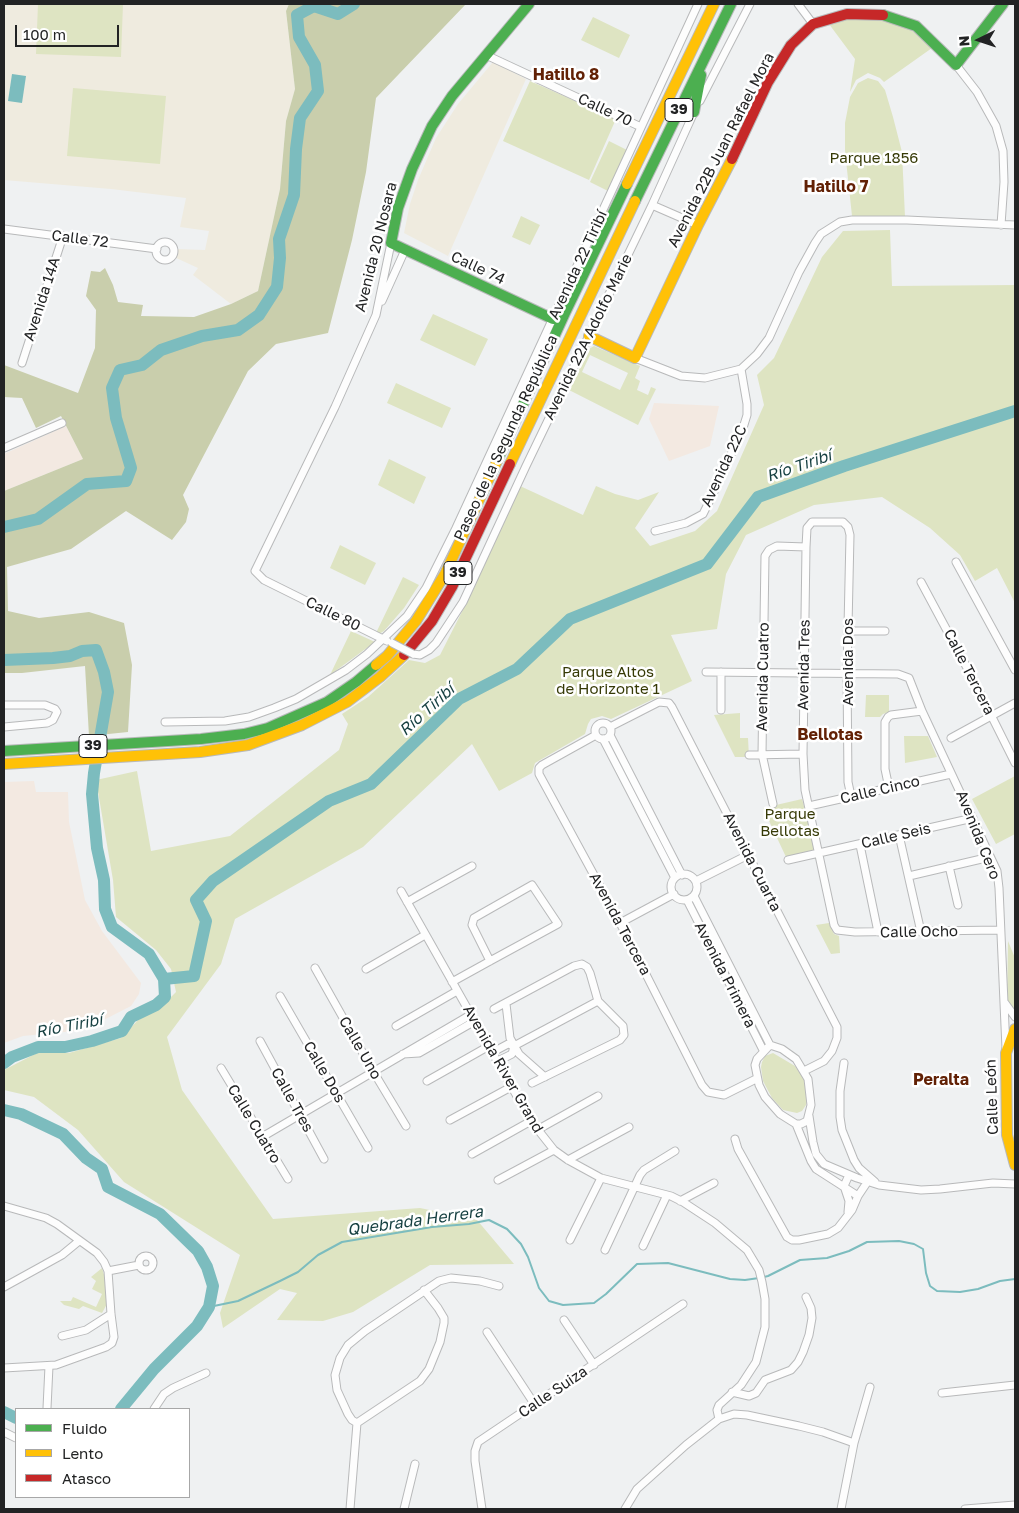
<!DOCTYPE html>
<meta charset="utf-8">
<style>
body{margin:0}
#map{position:relative;width:1019px;height:1513px;overflow:hidden;background:#eff1f2;font-family:"Golos Text",sans-serif}
canvas{display:block}
.frame{position:absolute;inset:0;border:5px solid #222324;pointer-events:none}
.legend{position:absolute;left:15px;top:1408px;width:175px;height:90px;box-sizing:border-box;background:#fff;border:1px solid #a7a7a7;margin:0;padding:6px 9px;list-style:none;font-size:15px;color:#222324}
.legend li{display:flex;align-items:center;gap:10px;height:25px}
.legend b{width:25px;border:1px solid #a7a7a7}
.north{position:absolute;left:954px;top:15px;width:50px;height:50px;-webkit-text-stroke:4px #fff;paint-order:stroke;rotate:266deg;font-size:14px;font-weight:700;line-height:20px;text-align:center;color:#222324}
.north::after{content:'';display:block;margin:auto;width:18px;height:22px;background:#222324;clip-path:polygon(50% 0,100% 100%,50% 72%,0 100%)}
.scale{position:absolute;left:15px;top:25px;width:104px;height:22px;box-sizing:border-box;border:2px solid #222324;border-top:0;padding-left:6px;font-size:15px;line-height:18px;white-space:nowrap;color:#222324;-webkit-text-stroke:4px #fff;paint-order:stroke}
</style>
<div id="map">
<canvas width="1019" height="1513"></canvas>
<div class="frame"></div>
<ul class="legend">
<li><b style="height:6px;background:#4caf50"></b>Fluido</li>
<li><b style="height:6px;background:#ffc107"></b>Lento</li>
<li><b style="height:6px;background:#c62828"></b>Atasco</li>
</ul>
<div class="north">N</div>
<div class="scale">100 m</div>
</div>
<script>
const c = document.querySelector('canvas').getContext('2d');
c.lineJoin = 'round';
function fill(path, color) { c.fillStyle = color; c.fill(path, 'evenodd'); }
const shape = rows => new Path2D(rows.map(r => 'M' + r).join(''));
function strokePath(path, color, width, dash) { c.strokeStyle = color; c.lineWidth = width; c.lineCap = dash ? 'butt' : 'round'; c.setLineDash(dash || []); c.stroke(path); }
function drawText(font, color, halo, rows, align = 'center') {
  c.font = font + ' "Golos Text",sans-serif'; c.lineWidth = 5; c.setLineDash([]); c.textBaseline = 'middle'; c.strokeStyle = halo; c.fillStyle = color; for (const [text, x, y, turn = 0] of rows) {
    c.save(); c.translate(x, y); c.rotate((+turn || 0) * Math.PI / 180); c.textAlign = isNaN(turn) ? turn : align; if (halo) c.strokeText(text, 0, 0); c.fillText(text, 0, 0); c.restore();
  }
}
fill(shape([
 [654,403,719,406,710,446,669,461,649,419],
 [66,426,83,459,4,491,4,454],
 [34,781,36,792,68,792,69,822,85,900,102,931,141,983,139,994,131,1006,84,1030,23,1036,4,1043,4,782]
]), '#f3e9e1');
fill(shape([
 [4,4,289,4,286,11,295,89,286,121,280,189,258,291,231,304,193,275,198,268,174,257,176,249,205,250,209,231,180,227,186,198,111,189,4,180],
 [493,62,526,79,448,256,404,233,410,204,418,180,436,138,458,104]
]), '#efebdf');
fill(shape([
 [38,4,123,4,121,57,36,54],
 [593,17,630,35,619,58,581,40],
 [862,18,883,20,899,24,914,32,932,48,884,82,880,78,868,73,856,80,850,92,855,59,829,24,846,19],
 [868,78,878,81,885,90,893,117,902,152,905,217,852,216,845,151,845,123,850,97,858,83],
 [530,81,616,119,589,180,503,141],
 [73,88,166,96,160,164,67,156],
 [609,141,627,150,608,191,590,182],
 [521,216,540,225,530,245,512,237],
 [890,230,892,286,1015,285,1015,603,997,568,975,581,960,555,930,528,882,497,814,505,746,535,726,574,717,629,671,635,692,681,611,719,602,716,591,719,588,724,585,734,535,763,532,773,499,791,472,744,363,847,235,919,221,964,167,1037,182,1090,273,1219,420,1208,477,1220,514,1264,430,1265,353,1312,323,1321,277,1320,297,1293,280,1289,223,1328,220,1313,240,1255,124,1182,78,1130,34,1097,4,1090,4,1070,37,1053,69,1053,121,1038,138,1020,161,1007,176,992,171,969,156,950,116,917,113,880,96,780,137,771,151,851,230,836,339,750,348,724,342,714,368,697,409,660,425,663,440,655,474,588,520,486,583,515,596,486,615,494,638,500,659,492,635,528,650,546,695,531,717,511,764,405,757,375,774,358,822,257,843,231],
 [433,314,488,339,475,366,420,340],
 [594,346,640,366,635,378,640,381,637,390,648,395,651,387,656,389,638,425,569,390,589,349],
 [590,355,628,373,620,390,582,372],
 [396,383,451,408,442,428,387,403],
 [389,459,426,477,414,504,378,485],
 [340,545,376,563,365,585,330,568],
 [403,577,419,585,404,608,384,631,379,634,376,633],
 [351,631,375,642,330,675],
 [866,695,889,695,889,712,883,714,880,717,865,717],
 [740,713,740,738,748,738,749,757,735,757,714,715],
 [904,736,928,736,937,757,905,763],
 [1015,776,1015,834,996,844,972,799],
 [802,799,816,850,786,857,763,808],
 [829,923,834,934,839,936,840,953,831,954,816,925],
 [1008,941,1015,958,1015,1007,1012,1009,1007,1002],
 [773,1053,795,1066,806,1082,808,1098,806,1105,802,1111,797,1113,783,1110,772,1098,763,1081,761,1067,762,1062,765,1056],
 [102,1268,106,1281,107,1304,102,1313,83,1306,79,1309,64,1305,60,1301,71,1301,73,1297,96,1307,102,1294,92,1289,96,1281,91,1277]
]), '#dee4c2');
fill(shape([
 [289,4,466,4,376,98,366,172,352,240,328,333,276,344,248,371,183,495,189,509,186,522,172,540,126,511,71,549,7,567,8,611,39,618,89,612,124,623,132,665,128,732,89,736,85,666,22,673,4,673,4,491,83,459,61,416,36,428,22,398,4,397,4,365,78,393,95,348,96,310,86,296,91,271,100,272,105,268,113,285,118,302,143,305,141,316,194,317,231,304,258,291,280,189,286,121,295,89,286,11]
]), '#c9ceac');
fill(shape([
 [12,74,26,76,22,103,8,101]
]), '#7cbcbe');
strokePath(shape([
 [764,1277,768,1276,800,1260,827,1258,849,1251,867,1242,899,1241,914,1244,923,1249,926,1273,930,1286,937,1291,960,1292,978,1289,1000,1281,1015,1279],
 [209,1307,238,1301,280,1281,298,1272,318,1255,342,1242,432,1227,469,1224,489,1220,507,1229,521,1244,528,1257,539,1288,549,1301,563,1305,594,1303,606,1294,637,1264,668,1263,730,1279,745,1280,759,1278]
]), '#7cbcbe', 2);
strokePath(shape([
 [4,527,38,519,87,484,126,481,131,468,116,418,112,388,120,370,142,365,161,350,202,336,238,330,259,315,277,287,280,258,279,239,294,195,296,149,300,118,318,91,315,65,299,37,297,15,314,6,338,14,354,4],
 [4,660,53,658,70,656,82,651,96,650,104,672,108,692,94,773,92,794,97,848,104,880,105,909,112,927,149,954,164,979,165,997,156,1005,131,1017,122,1031,92,1041,65,1047,38,1047,12,1057,4,1063],
 [164,979,194,976,206,921,196,900,213,881,329,801,371,784,459,699,517,669,570,619,707,564,758,497,844,466,1015,411],
 [4,1110,21,1114,63,1134,86,1158,102,1169,108,1187,160,1214,198,1251,207,1267,213,1286,209,1307,197,1326,154,1369,121,1409],
 [4,1412,16,1418]
]), '#7cbcbe', 12);
const street = shape([
 [798,4,813,24],
 [486,55,641,127],
 [956,65,977,92,996,126,1003,151,1004,182,1001,225],
 [700,101,750,4],
 [652,205,698,225],
 [4,229,157,249],
 '156 251a9 9 0 1 1 18 0a9 9 0 1 1-18 0Z',
 [382,301,405,250],
 [635,358,681,376,705,378,741,369,757,354,769,338,799,272,815,243,821,234,840,222,852,220,907,220,1015,225],
 [22,363,63,236],
 [4,448,62,423],
 [655,531,686,523,703,514,713,494,743,428,747,415,747,404,741,369],
 [806,547,803,754,805,790,834,925,837,930,855,932,1000,930],
 [956,562,1015,670],
 [921,582,973,679,1015,763],
 [847,631,885,631],
 [387,641,264,580,255,571,335,407,376,315,391,243],
 [413,654,420,655,429,650,436,643,463,602,526,466,652,205,695,110],
 [706,672,898,674,909,678,922,711,997,871,999,888,1006,1049],
 [4,705,45,705,55,709,57,712,53,720,47,723,4,727],
 [721,710,721,672],
 [165,722,225,721,249,717,274,708,296,699,346,670,367,654,407,616,426,588,456,528,698,4],
 '595 731a8 8 0 1 1 16 0a8 8 0 1 1-16 0Z',
 [610,727,659,702,669,703,672,707,837,1027,837,1038,832,1051,824,1061,804,1071],
 [596,735,542,765,539,768,539,774,620,923,702,1085,708,1092,724,1095,756,1079],
 [610,735,682,875],
 [951,738,1015,703],
 [603,739,675,878],
 [749,755,803,754],
 [889,788,885,769,885,722,888,717,891,715,922,711],
 [773,804,762,754,765,556,769,550,777,546,806,547,807,528,812,522,843,522,848,527,850,535,847,673,848,782,851,796],
 [809,806,951,774],
 [899,835,921,932],
 [860,845,878,932],
 [788,860,973,818],
 [949,866,958,905],
 '671 887a13 13 0 1 1 26 0a13 13 0 1 1-26 0Z',
 [909,876,990,857],
 [696,881,748,855],
 [401,891,531,1121,554,1150,568,1160,601,1178,671,1196,683,1202,715,1223,747,1250,759,1270,762,1282,765,1299,765,1327,756,1362,741,1385,719,1405,717,1410,719,1419],
 [694,896,770,1045],
 [687,900,763,1050],
 [407,902,472,866],
 [620,923,674,894],
 [315,968,373,1071,406,1126],
 [366,969,425,935],
 [452,982,490,961,558,924,532,885,474,918,472,925,490,961],
 [280,996,368,1148],
 [1005,1003,1015,1017],
 [506,1004,510,1038,519,1054,545,1077],
 [494,1009,574,966,582,964,587,967,590,973,598,1001,623,1026,624,1035,620,1040,532,1083],
 [396,1026,457,991],
 [260,1041,324,1159],
 [770,1045,782,1049,796,1059,808,1079,811,1105,807,1121,801,1124,796,1124,780,1114,765,1097,759,1085,755,1065,757,1059,770,1045],
 [493,1052,508,1044,514,1046,598,1001],
 [403,1054,419,1053,475,1021],
 [498,1061,512,1054,514,1046],
 [844,1063,840,1091,840,1117,842,1130,854,1160,859,1168,875,1182],
 [221,1068,288,1179],
 [427,1081,489,1046],
 [809,1116,813,1142,816,1154,824,1164,857,1178,879,1185,921,1190,940,1189,993,1183,1015,1184],
 [450,1120,511,1087],
 [796,1124,811,1161,816,1169,858,1196],
 [537,1130,598,1096],
 [262,1137,472,1014],
 [735,1139,738,1149,787,1237,792,1240,799,1240,828,1234,838,1228,852,1210,858,1196,868,1181],
 [472,1154,531,1121],
 [568,1160,629,1127],
 [498,1180,554,1150],
 [680,1201,714,1183],
 [4,1206,46,1218,57,1224,97,1253,104,1262,108,1271,111,1314,114,1337,112,1343,106,1347,56,1365,4,1368],
 [848,1212,849,1201,844,1186,849,1175],
 [570,1240,601,1178],
 [643,1246,667,1195],
 [605,1250,640,1175,644,1170,675,1151],
 '139 1263a7 7 0 1 1 14 0a7 7 0 1 1-14 0Z',
 [108,1271,139,1265],
 [4,1287,62,1255,79,1241],
 [564,1320,594,1365],
 [487,1332,535,1405],
 [62,1336,86,1330,111,1314],
 [732,1392,749,1396,756,1393,765,1380,791,1370,798,1362,803,1352,809,1335,812,1318,811,1308,806,1297],
 [942,1393,1015,1385],
 [47,1408,49,1366],
 [154,1409,164,1394,173,1388,206,1373],
 [357,1423,352,1420,348,1414,337,1390,335,1375,340,1358,348,1345,365,1331,439,1281,451,1278,480,1281,499,1286],
 [357,1423,420,1381,429,1369,440,1342,444,1323,444,1318,438,1308,424,1290],
 [4,1432,16,1438],
 [350,1509,357,1423],
 [404,1509,415,1464],
 [482,1509,475,1461,475,1451,478,1442,683,1304],
 [625,1509,637,1489,686,1445,719,1419,734,1414,747,1415,799,1426,823,1432,854,1443],
 [841,1509,854,1443,870,1387],
 [965,1509,1015,1505]
]);
const fast = shape([
 [529,4,452,96,432,126,412,169,398,208,391,243,553,319],
 [883,15,916,26,956,65,1003,4],
 [694,112,701,75],
 [635,201,731,4],
 [497,461,565,313,627,184],
 [4,751,201,739,244,734,268,728,327,702,356,682,376,665]
]);
const slow = shape([
 [627,184,714,4],
 [589,336,635,358,698,225,732,159],
 [510,464,635,201],
 [376,665,387,656,416,621,445,574,497,461],
 [4,764,200,752,248,745,302,725,347,702,380,677,404,655],
 [1015,1029,1006,1053,1007,1135,1015,1165]
]);
const jam = shape([
 [732,159,768,82,791,45,813,24,847,14,883,15],
 [404,655,432,621,452,587,510,464]
]);
strokePath(street, '#b8b9ba', 9);
strokePath(fast, '#b8b9ba', 12);
strokePath(slow, '#b8b9ba', 12);
strokePath(jam, '#b8b9ba', 12);
strokePath(street, '#fdfdfd', 7);
strokePath(fast, '#4caf50', 10);
strokePath(slow, '#ffc107', 10);
strokePath(jam, '#c62828', 10);
const streetBridge = shape([
 [392,643,413,654]
]);
strokePath(streetBridge, '#b8b9ba', 9, []);
strokePath(streetBridge, '#fdfdfd', 7);
for (const [x, y, w] of [
 [679,110,28],
 [458,573,28],
 [93,746,28]
]) { const box = new Path2D(); box.roundRect(x - w / 2, y - 11.5, w, 23, 4); c.fillStyle = '#fff'; c.fill(box); strokePath(box, '#222324', 1); }
drawText('bold 14px', '#222324', null, [
 ["39",679,110],
 ["39",458,573],
 ["39",93,746]
]);
drawText('15px', '#222324', '#fff', [
 ["Calle 70",605,110,25],
 ["Avenida 22B Juan Rafael Mora",721,150,-63],
 ["Calle 72",80,239,7],
 ["Avenida 20 Nosara",376,247,-76],
 ["Avenida 22 Tiribí",578,265,-65],
 ["Calle 74",478,268,25],
 ["Avenida 14A",42,299,-72],
 ["Avenida 22A Adolfo Marie",588,337,-64],
 ["Paseo de la Segunda República",506,438,-65],
 ["Avenida 22C",724,466,-65],
 ["Calle 80",333,614,26],
 ["Avenida Dos",848,662,-90],
 ["Avenida Tres",804,665,-89],
 ["Calle Tercera",969,672,63],
 ["Avenida Cuatro",763,677,-89],
 ["Calle Cinco",880,790,-13],
 ["Avenida Cero",978,835,68],
 ["Calle Seis",896,836,-13],
 ["Avenida Cuarta",752,862,63],
 ["Avenida Tercera",620,924,62],
 ["Calle Ocho",919,932,-1],
 ["Avenida Primera",725,975,63],
 ["Calle Uno",360,1048,60],
 ["Avenida River Grand",503,1069,60],
 ["Calle Dos",324,1072,60],
 ["Calle León",992,1097,-92],
 ["Calle Tres",292,1100,61],
 ["Calle Cuatro",254,1124,59],
 ["Calle Suiza",553,1392,-34]
]);
drawText('15px', '#363a06', '#fff', [
 ["Parque 1856",874,158],
 ["Parque Altos",608,672],
 ["de Horizonte 1",608,689],
 ["Parque",790,814],
 ["Bellotas",790,831]
]);
drawText('bold 16px', '#622105', '#fff', [
 ["Hatillo 8",566,75],
 ["Hatillo 7",836,187],
 ["Bellotas",830,735],
 ["Peralta",941,1080]
]);
drawText('italic 16px', '#153f40', '#fff', [
 ["Río Tiribí",799,466,-19],
 ["Río Tiribí",427,710,-42],
 ["Río Tiribí",69,1026,-11],
 ["Quebrada Herrera",415,1221,-8]
]);
</script>
